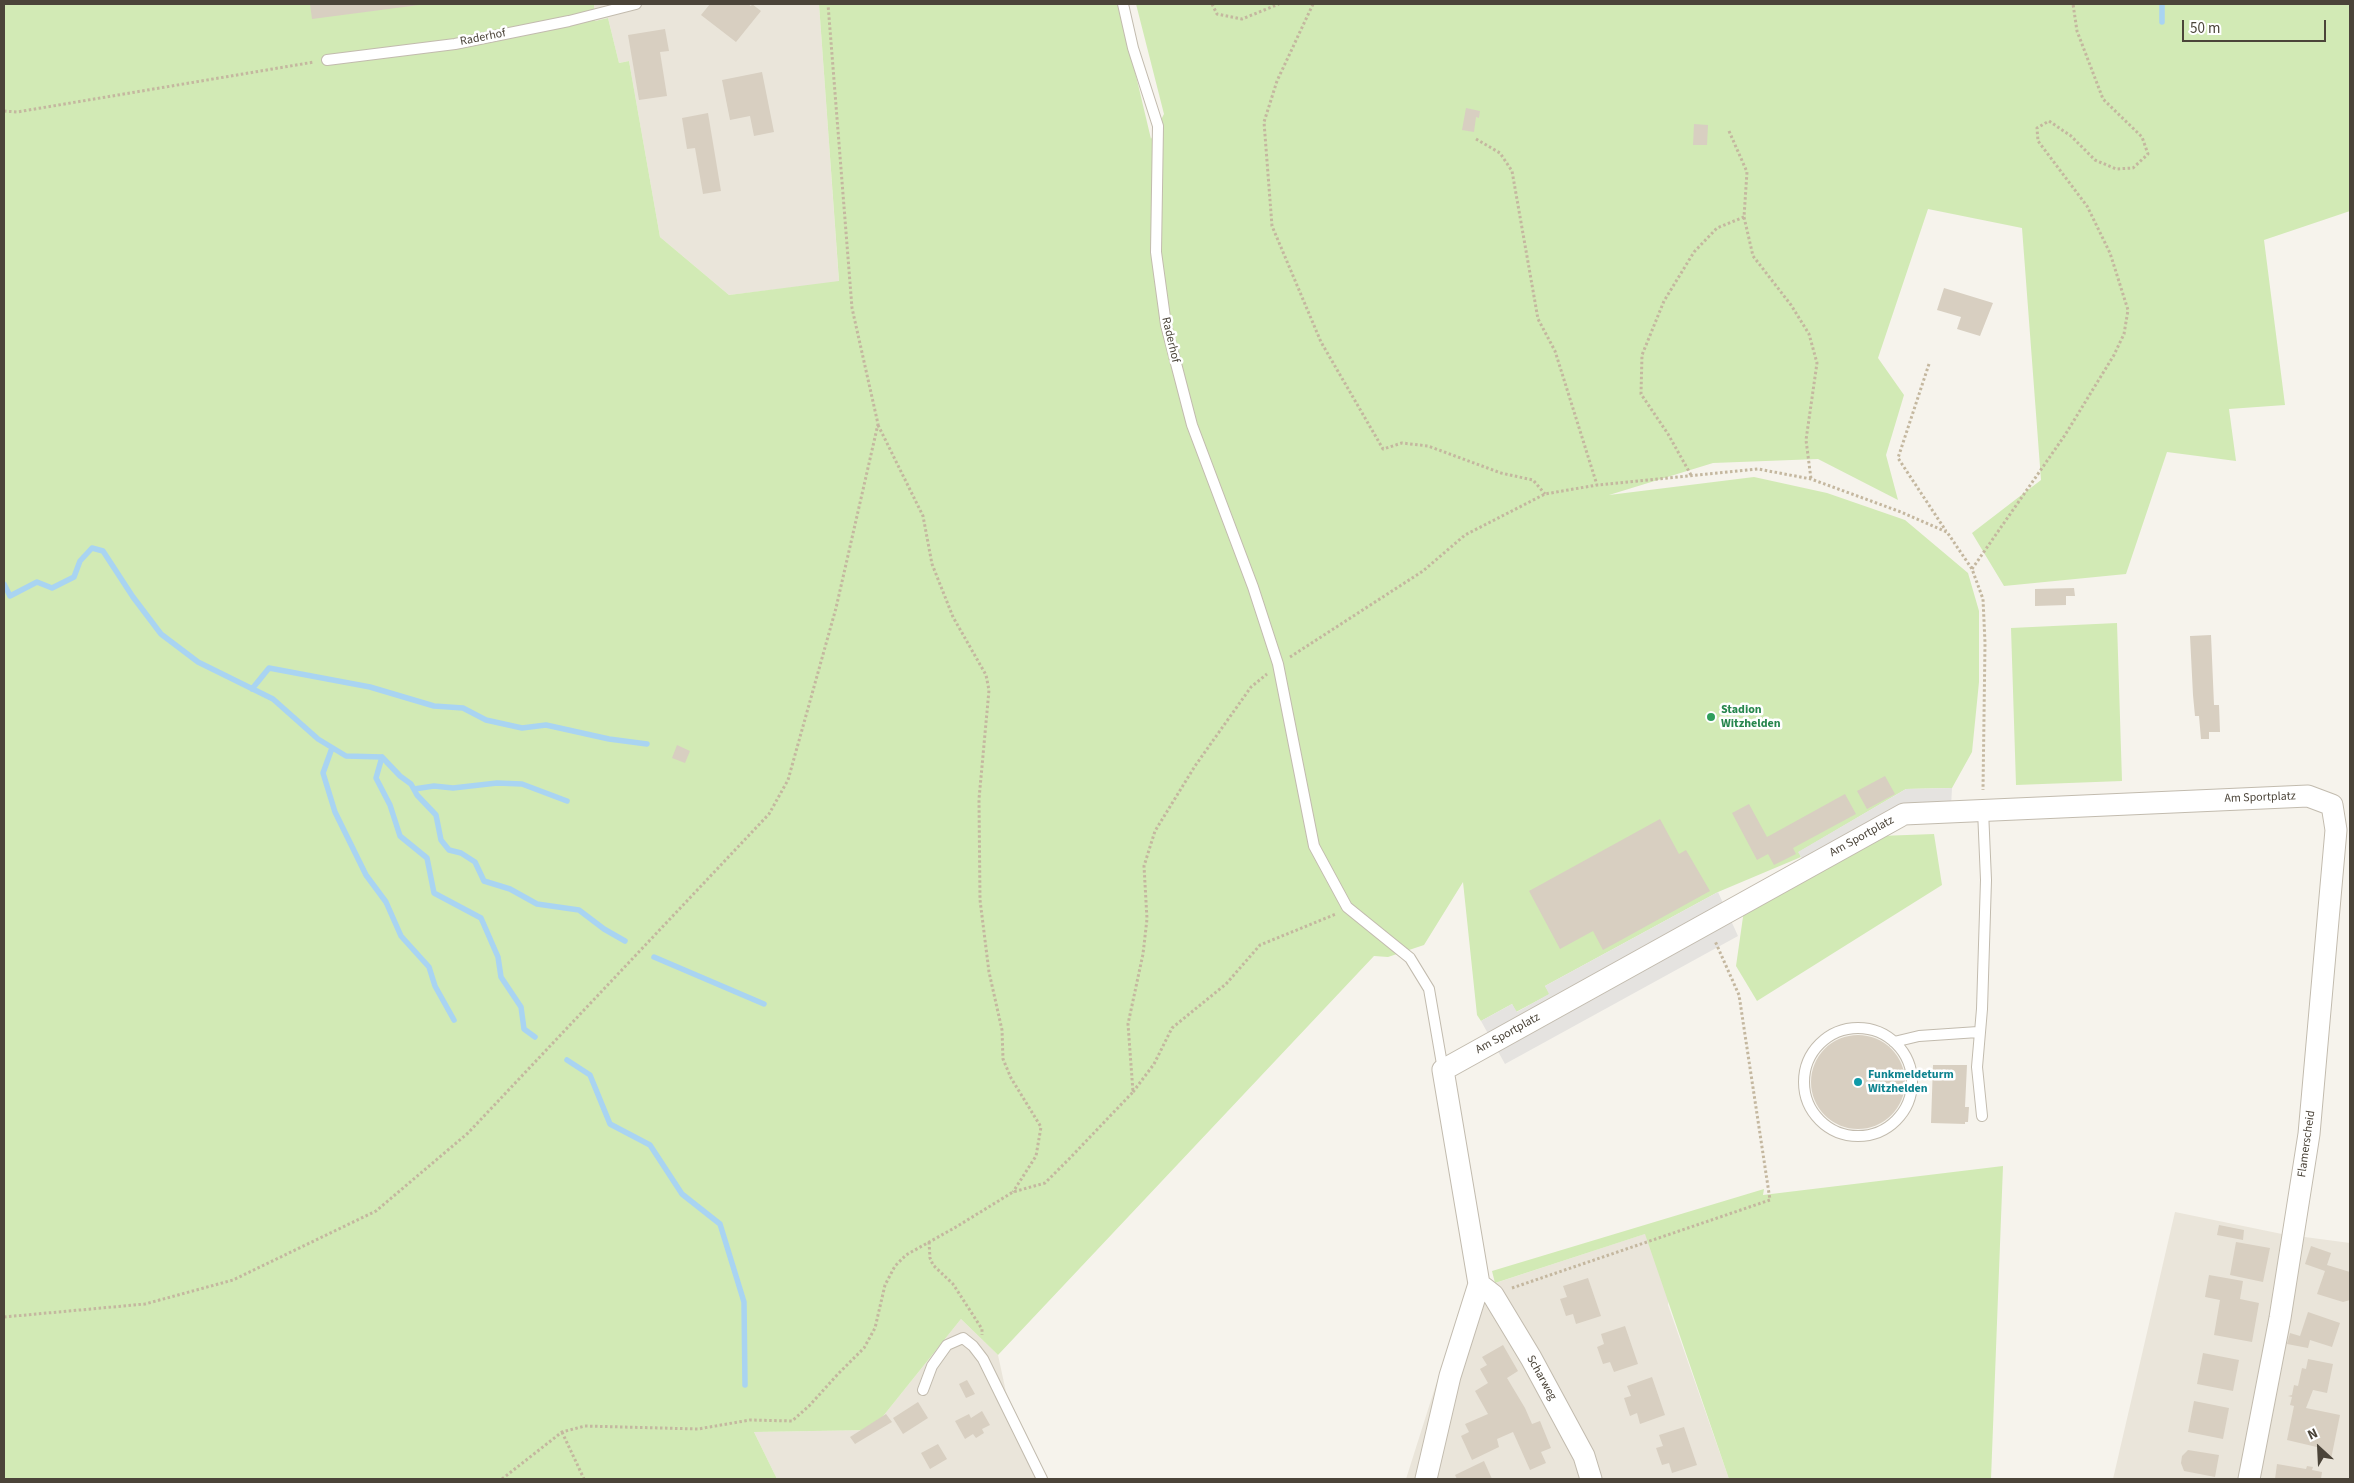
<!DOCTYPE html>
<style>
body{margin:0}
#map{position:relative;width:2354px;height:1483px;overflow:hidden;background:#f6f3ec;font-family:"Source Sans 3",sans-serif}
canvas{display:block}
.frame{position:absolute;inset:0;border:5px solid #4b4439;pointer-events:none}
.north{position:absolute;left:2294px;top:1423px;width:50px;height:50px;-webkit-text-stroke:4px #fff;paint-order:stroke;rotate:335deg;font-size:14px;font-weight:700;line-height:20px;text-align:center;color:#4b4439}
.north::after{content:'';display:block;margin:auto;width:18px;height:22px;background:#4b4439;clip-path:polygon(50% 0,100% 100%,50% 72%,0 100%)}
.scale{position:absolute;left:2182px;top:20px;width:144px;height:22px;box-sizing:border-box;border:2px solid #4b4439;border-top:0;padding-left:6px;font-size:15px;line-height:18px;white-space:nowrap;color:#4b4439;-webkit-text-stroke:4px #fff;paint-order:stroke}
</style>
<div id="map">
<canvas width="2354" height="1483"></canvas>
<div class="frame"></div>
<div class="north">N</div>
<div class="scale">50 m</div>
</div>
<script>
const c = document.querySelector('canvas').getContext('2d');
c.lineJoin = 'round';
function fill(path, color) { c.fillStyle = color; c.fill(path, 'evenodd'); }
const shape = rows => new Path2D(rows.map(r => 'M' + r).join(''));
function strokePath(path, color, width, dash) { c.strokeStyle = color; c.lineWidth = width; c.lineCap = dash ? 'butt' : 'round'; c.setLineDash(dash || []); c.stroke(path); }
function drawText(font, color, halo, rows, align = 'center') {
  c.font = font + ' "Source Sans 3",sans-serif'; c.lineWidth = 5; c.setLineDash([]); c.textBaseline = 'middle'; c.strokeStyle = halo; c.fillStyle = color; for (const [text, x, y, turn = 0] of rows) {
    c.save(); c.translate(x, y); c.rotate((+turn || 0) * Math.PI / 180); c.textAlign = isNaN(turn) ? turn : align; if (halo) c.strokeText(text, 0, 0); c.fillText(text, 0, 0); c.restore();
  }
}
fill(shape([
 [594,4,819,4,839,282,729,295,660,237,629,61,619,63,608,18,595,21],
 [2175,1212,2282,1234,2350,1243,2350,1479,2113,1479],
 [1678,1223,1668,1305,1729,1479,1406,1479,1465,1293],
 [961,1319,998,1355,1006,1392,1047,1479,777,1479,754,1432,872,1430]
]), '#eae5da');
fill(shape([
 [4,4,594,4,595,21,608,18,619,63,629,61,660,237,729,295,839,281,819,4,1119,4,1151,139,1164,114,1136,4,2350,4,2350,211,2264,240,2285,405,2229,409,2236,461,2167,452,2126,574,2004,586,1972,533,2041,480,2022,228,1928,209,1878,358,1904,395,1886,455,1898,500,1818,459,1713,463,1609,495,1754,477,1827,493,1905,520,1968,573,1979,611,1979,682,1972,752,1952,788,1906,789,1799,852,1801,857,1718,892,1545,986,1550,994,1516,1012,1512,1004,1481,1021,1477,1015,1463,882,1424,945,1388,957,1374,956,998,1355,961,1319,872,1430,754,1432,777,1479,4,1479],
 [2117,623,2122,781,2016,785,2011,628],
 [1934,834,1942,885,1757,1001,1736,966,1744,910,1880,836],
 [2003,1166,1991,1479,1729,1479,1645,1234,1495,1283,1492,1271,1764,1189,1763,1195]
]), '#d2eab5');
fill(shape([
 [1952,788,1951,807,1804,862,1798,852,1906,789],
 [1718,892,1738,936,1505,1064,1481,1021,1512,1004,1517,1012,1549,994,1545,986]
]), '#e5e3e0');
strokePath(shape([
 [2162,4,2162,22],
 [4,584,10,596,37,582,52,588,74,577,80,561,92,548,103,551,133,597,161,634,198,662,273,699,318,739,346,756,382,757,376,778,390,805,400,836,427,858,434,893,481,918,498,957,501,977,521,1007,524,1029,535,1037],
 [252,689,269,668,370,687,434,706,463,708,486,720,522,728,546,725,609,739,647,744],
 [332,748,323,773,335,812,366,875,386,902,401,936,429,967,435,986,454,1020],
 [382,757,400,776,411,784,417,795,436,815,441,840,449,850,461,853,475,862,484,881,510,889,537,904,579,910,604,929,625,941],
 [414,789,434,786,453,788,497,783,522,784,567,801],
 [654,957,764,1004],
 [567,1060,590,1075,610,1124,650,1145,682,1194,720,1224,744,1302,745,1385]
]), '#a9d4f2', 5.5);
fill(shape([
 [310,4,419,4,419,5,312,19],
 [710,4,748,4,751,6,752,4,761,11,736,42,701,15],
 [665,29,669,51,660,52,667,96,639,100,628,35],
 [762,72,774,132,754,136,750,116,730,120,722,80],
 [1466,108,1480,111,1479,118,1476,117,1474,132,1462,130],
 [708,113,721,191,703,194,695,148,687,149,682,118],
 [1694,124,1708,125,1707,145,1693,145],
 [1944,288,1993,303,1980,336,1957,329,1961,317,1937,310],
 [2074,588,2075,596,2066,596,2066,605,2035,606,2035,589],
 [2211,635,2214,705,2219,705,2220,732,2209,732,2209,739,2201,739,2199,716,2195,716,2193,695,2190,636],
 [677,745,690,751,685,763,672,758],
 [1885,776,1895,794,1867,809,1857,791],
 [1845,794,1856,814,1793,848,1796,854,1774,865,1768,854,1757,860,1732,813,1749,804,1767,837],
 [1660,819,1679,854,1686,850,1710,891,1603,950,1593,931,1560,949,1529,891],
 '1811 1082a47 47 0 1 1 94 0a47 47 0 1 1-94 0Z',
 [1933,1065,1967,1065,1965,1107,1969,1107,1968,1122,1965,1122,1965,1124,1931,1123],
 [2219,1225,2244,1230,2243,1240,2217,1235],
 [2236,1242,2270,1248,2263,1282,2230,1275],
 [2311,1246,2331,1253,2327,1265,2350,1272,2350,1300,2343,1302,2317,1294,2325,1271,2305,1264],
 [2209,1275,2243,1281,2240,1299,2259,1303,2252,1342,2214,1335,2220,1300,2205,1297],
 [1588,1278,1601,1316,1576,1324,1573,1314,1566,1316,1560,1299,1567,1297,1563,1286],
 [2308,1312,2340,1323,2332,1347,2310,1340,2308,1348,2287,1344,2290,1333,2300,1336],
 [1625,1326,1638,1364,1614,1372,1610,1362,1603,1364,1597,1347,1604,1344,1601,1334],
 [1503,1345,1518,1371,1507,1378,1525,1408,1532,1424,1540,1421,1551,1448,1541,1452,1546,1463,1530,1470,1513,1432,1497,1439,1499,1447,1472,1460,1461,1436,1469,1432,1465,1424,1488,1414,1475,1391,1488,1383,1480,1369,1487,1365,1482,1357],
 [2203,1353,2239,1360,2233,1391,2197,1384],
 [2308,1359,2333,1364,2327,1393,2313,1390,2306,1408,2340,1415,2331,1459,2319,1457,2321,1448,2287,1440,2294,1406,2290,1405,2292,1397,2288,1396,2292,1395,2294,1385,2298,1386,2302,1368,2306,1369],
 [1652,1377,1665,1415,1640,1424,1637,1413,1630,1416,1624,1398,1631,1396,1627,1386],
 [967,1380,975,1394,966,1398,959,1384],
 [2194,1401,2229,1408,2223,1439,2188,1432],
 [918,1402,928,1418,903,1434,893,1418],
 [982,1411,990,1425,982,1429,984,1433,976,1438,973,1434,965,1439,955,1421,969,1414,971,1418],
 [886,1414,892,1422,855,1444,850,1437],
 [1684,1427,1697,1465,1672,1473,1669,1463,1662,1465,1656,1448,1663,1446,1659,1435],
 [938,1444,947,1459,930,1469,921,1453],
 [2188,1450,2219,1455,2215,1477,2184,1471,2181,1463,2182,1456],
 [1484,1461,1492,1479,1457,1479,1455,1475],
 [2277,1464,2306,1469,2307,1466,2313,1467,2312,1470,2322,1472,2321,1479,2275,1479]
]), '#d8cfc1');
const service = shape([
 [1123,4,1133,48,1158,126,1156,252,1166,325,1192,425,1253,587,1278,664,1314,846,1347,907,1410,958,1429,989,1443,1070],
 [327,60,455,44,569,21,636,4],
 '1804 1082a54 54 0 1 1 108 0a54 54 0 1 1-108 0Z',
 [1894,1042,1919,1036,1978,1032],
 [1982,1116,1977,1067,1982,1009,1986,880,1983,810],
 [923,1390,932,1366,947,1345,963,1338,973,1346,983,1359,1042,1479]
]);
const minor = shape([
 [1479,1284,1493,1295,1531,1358,1584,1456,1591,1479],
 [1426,1479,1450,1376,1479,1284,1443,1070,1904,814,2308,796,2332,805,2336,830,2309,1134,2280,1318,2249,1479]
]);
strokePath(service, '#c2bbae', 12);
strokePath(minor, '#c2bbae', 23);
strokePath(shape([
 [1212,4,1217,14,1242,19,1279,4],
 [1313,4,1277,81,1264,122,1272,226,1321,342,1383,449,1402,443,1428,446,1501,473,1533,480,1545,494],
 [4,111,17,112,314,62],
 [1729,131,1747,172,1744,217,1753,256,1791,305,1809,334,1817,363,1806,440,1811,479],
 [1476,139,1500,153,1512,171,1538,319,1555,351,1597,485],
 [1929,364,1898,458,1946,531],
 [878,425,923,516,932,564,953,617,986,675,989,690,979,799,980,900,989,972,1002,1030,1003,1059,1011,1078,1041,1127,1036,1156,1013,1192],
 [1691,475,1668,434,1641,394,1642,355,1664,301,1694,252,1717,228,1744,217],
 [1972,569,2065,435,2114,355,2124,334,2128,310,2110,253,2087,206,2038,141,2037,128,2049,121,2071,136,2095,160,2116,169,2133,168,2148,154,2142,137,2103,99,2077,31,2073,4],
 [1290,657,1423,571,1465,535,1545,494,1597,485,1758,469,1811,479,1901,512,1947,532,1972,569,1983,599,1985,643,1983,790],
 [1133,1092,1154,1064,1172,1028,1226,984,1260,945,1336,914],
 [929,1242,930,1258,933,1265,953,1284,982,1329,982,1335],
 [1512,1288,1770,1200,1739,995,1715,941],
 [4,1317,145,1304,233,1280,376,1211,468,1133,769,814,788,780,836,608,878,424,852,308,828,4],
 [562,1432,584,1479],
 [502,1479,562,1432,585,1426,698,1429,750,1420,792,1421,809,1406,838,1374,864,1348,875,1328,885,1285,895,1266,906,1255,956,1227,1013,1192,1045,1183,1069,1159,1133,1092,1128,1024,1143,954,1147,919,1144,866,1155,831,1195,766,1251,687,1267,674]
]), '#c4b79f', 3, [2.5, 2.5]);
strokePath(service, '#fff', 10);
strokePath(minor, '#fff', 21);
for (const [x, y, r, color] of [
 [1711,717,5,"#2e9e5b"],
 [1858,1082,5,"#0f9aa8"]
]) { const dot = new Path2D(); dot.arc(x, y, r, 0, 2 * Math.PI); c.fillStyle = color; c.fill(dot); strokePath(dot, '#fff', 2); }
drawText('12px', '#4b4439', '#fff', [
 ["Raderhof",483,38,-11],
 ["Raderhof",1170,340,77],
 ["Am Sportplatz",2260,798,-2],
 ["Am Sportplatz",1862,837,-29],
 ["Am Sportplatz",1508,1034,-29],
 ["Flamerscheid",2307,1144,-82],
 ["Scharweg",1541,1378,61]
]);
drawText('bold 12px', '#27864d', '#fff', [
 ["Stadion",1721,710],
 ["Witzhelden",1721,724]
], 'left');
drawText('bold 12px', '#0d838f', '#fff', [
 ["Funkmeldeturm",1868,1075],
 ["Witzhelden",1868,1089]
], 'left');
</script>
